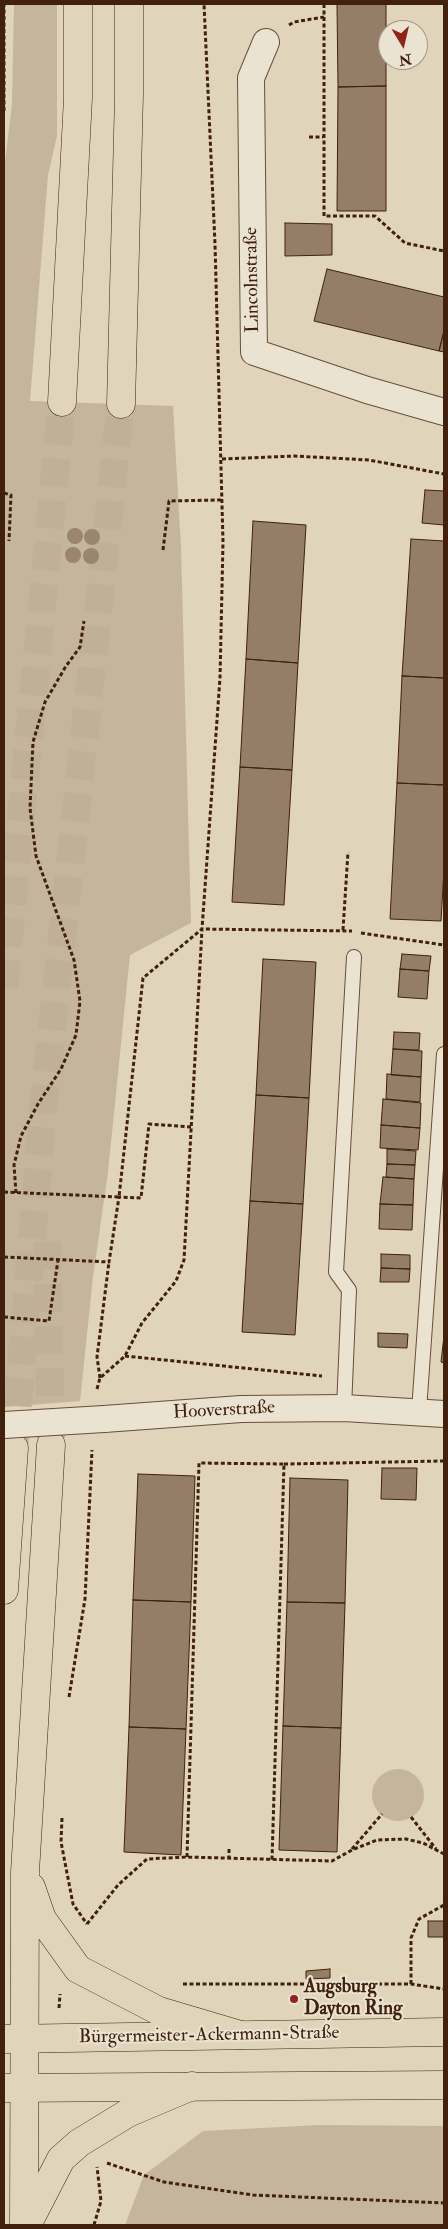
<!DOCTYPE html>
<meta charset="utf-8">
<style>
body{margin:0}
#map{position:relative;width:448px;height:2229px;overflow:hidden;background:#e0d4ba;font-family:"IM FELL Double Pica",serif}
canvas{display:block}
.frame{position:absolute;inset:0;border:5px solid #41200e;pointer-events:none}
.north{position:absolute;left:378px;top:20px;width:50px;height:50px;box-sizing:border-box;background:#ebe3d2;border:1px solid #a79584;border-radius:50%;rotate:171deg;font-size:14px;font-weight:700;line-height:20px;text-align:center;color:#41200e}
.north::after{content:'';display:block;margin:auto;width:18px;height:22px;background:#8f2418;clip-path:polygon(50% 0,100% 100%,50% 72%,0 100%)}
</style>
<div id="map">
<canvas width="448" height="2229"></canvas>
<div class="frame"></div>
<div class="north">N</div>
</div>
<script>
const c = document.querySelector('canvas').getContext('2d');
c.lineJoin = 'round';
function fill(path, color) { c.fillStyle = color; c.fill(path, 'evenodd'); }
const shape = rows => new Path2D(rows.map(r => 'M' + r).join(''));
function strokePath(path, color, width, dash) { c.strokeStyle = color; c.lineWidth = width; c.lineCap = dash ? 'butt' : 'round'; c.setLineDash(dash || []); c.stroke(path); }
function drawText(font, color, halo, rows, align = 'center') {
  c.font = font + ' "IM FELL Double Pica",serif'; c.lineWidth = 4; c.setLineDash([]); c.textBaseline = 'middle'; c.strokeStyle = halo; c.fillStyle = color; for (const [text, x, y, turn = 0] of rows) {
    c.save(); c.translate(x, y); c.rotate((+turn || 0) * Math.PI / 180); c.textAlign = isNaN(turn) ? turn : align; if (halo) c.strokeText(text, 0, 0); c.fillText(text, 0, 0); c.restore();
  }
}
fill(shape([
 [14,4,57,4,57,136,48,175,30,401,173,406,181,548,191,923,130,955,108,1172,93,1277,80,1401,4,1407,4,170,12,104],
 '372 1795a26 26 0 1 1 52 0a26 26 0 1 1-52 0Z',
 [320,2125,444,2126,444,2225,125,2225,144,2175,203,2131]
]), '#c5b59d');
const building = shape([
 [337,4,386,4,386,86,338,87,337,4],
 [386,86,386,211,337,211,338,87,386,86],
 [285,223,332,224,332,255,285,256,285,223],
 [327,269,444,297,444,331,439,351,314,321,327,269],
 [444,331,444,352,439,351,444,331],
 [425,490,444,491,444,525,422,523,425,490],
 [253,521,306,525,298,663,246,659,253,521],
 [411,539,444,541,444,678,402,676,411,539],
 [246,659,298,663,292,770,240,767,246,659],
 [402,676,444,678,444,785,397,783,402,676],
 [240,767,292,770,284,905,232,902,240,767],
 [397,783,444,785,444,870,441,921,390,919,397,783],
 [402,954,431,956,429,971,400,969,402,954],
 [263,959,316,962,309,1098,256,1095,263,959],
 [400,969,429,971,427,999,398,997,400,969],
 [394,1032,420,1033,419,1050,393,1049,394,1032],
 [393,1049,422,1051,421,1077,391,1075,393,1049],
 [387,1074,421,1077,420,1102,386,1099,387,1074],
 [256,1095,309,1098,303,1204,250,1201,256,1095],
 [383,1099,421,1103,420,1128,381,1125,383,1099],
 [381,1125,420,1128,418,1150,380,1148,381,1125],
 [387,1149,416,1151,415,1165,387,1164,387,1149],
 [387,1164,415,1165,414,1179,386,1177,387,1164],
 [383,1177,414,1179,413,1205,380,1204,383,1177],
 [250,1201,303,1204,295,1335,242,1332,250,1201],
 [380,1204,413,1205,412,1230,379,1229,380,1204],
 [381,1254,410,1255,410,1269,381,1268,381,1254],
 [381,1268,410,1269,409,1282,380,1282,381,1268],
 [378,1333,408,1334,407,1348,378,1347,378,1333],
 [444,1336,444,1363,441,1362,444,1336],
 [382,1468,417,1468,416,1500,381,1499,382,1468],
 [138,1474,195,1476,191,1602,133,1600,138,1474],
 [290,1478,348,1480,345,1603,287,1602,290,1478],
 [133,1600,191,1602,186,1729,129,1727,133,1600],
 [287,1602,345,1603,341,1728,283,1726,287,1602],
 [283,1726,341,1728,337,1852,279,1850,283,1726],
 [129,1727,186,1729,181,1855,124,1852,129,1727],
 [428,1921,444,1921,444,1937,428,1937,428,1921],
 [330,1969,330,1978,306,1979,306,1971,330,1969]
]);
fill(building, '#947e67');
strokePath(building, '#41200e', 1);
strokePath(shape([
 [4,988,62,402],
 [47,1242,51,1445],
 [14,1448,44,1100,121,404]
]), '#c0b098', 28, [28, 14]);
const service = shape([
 [344,1408,349,1290,336,1272,354,957],
 [419,1411,444,1054]
]);
const minor = shape([
 [266,42,251,78,254,352,367,390,444,412],
 [104,1419,241,1409,344,1408,444,1414]
]);
const primary = shape([
 [4,2039,444,2032],
 [4,2088,444,2085]
]);
const trunk = shape([
 [62,402,78,98,78,4],
 [121,404,129,95,129,4],
 [4,1590,14,1448],
 [31,1887,42,1919,78,1969,159,2011,240,2035],
 [24,2225,25,1872,51,1445],
 [27,2225,61,2159,79,2143,128,2113,192,2086]
]);
strokePath(service, '#694d39', 16);
strokePath(minor, '#694d39', 28);
strokePath(primary, '#41200e', 29);
strokePath(trunk, '#41200e', 29);
strokePath(shape([
 [324,4,324,216,375,216,405,243,444,251],
 [289,25,294,22,324,17],
 [4,111,4,4],
 [309,137,323,137],
 [222,459,294,456,369,460,444,474],
 [4,493,11,495,9,541],
 [163,550,169,501,221,500],
 [343,930,348,852],
 [361,933,444,945],
 [4,1192,119,1197,143,978,202,929,352,931],
 [16,1193,14,1165,21,1136,38,1104,61,1069,76,1035,80,1001,74,960,36,856,30,808,33,742,45,702,66,666,80,647,84,621],
 [4,1257,109,1262,119,1197,141,1198,149,1124,191,1127],
 [4,1317,49,1321,58,1260],
 [125,1356,322,1376],
 [100,1378,97,1357,109,1262],
 [97,1389,100,1378,125,1356,142,1323,176,1281,184,1260,202,929,220,678,223,542,215,244,204,4],
 [284,1464,444,1461],
 [69,1697,85,1599,92,1450],
 [411,1817,436,1849],
 [62,1818,61,1842,73,1904,87,1924],
 [229,1849,229,1859],
 [352,1849,382,1814],
 [187,1857,199,1463,284,1464,272,1860],
 [87,1924,118,1885,147,1859,187,1857,332,1861,352,1850,377,1840,406,1839,423,1843,444,1854],
 [183,1984,411,1984,444,1989],
 [411,1984,411,1938,419,1919,444,1905],
 [59,2008,60,1994],
 [107,2163,164,2182,253,2195,444,2203],
 [94,2225,101,2201,97,2167]
]), '#41200e', 3, [4, 2.5]);
strokePath(service, '#ebe3d2', 14);
strokePath(minor, '#ebe3d2', 26);
strokePath(primary, '#e0d4ba', 28);
strokePath(trunk, '#e0d4ba', 28);
const minorBridge = shape([
 [4,1425,104,1419]
]);
strokePath(minorBridge, '#694d39', 28, []);
strokePath(minorBridge, '#ebe3d2', 26);
c.fillStyle = '#9b856f';
for (const [x, y] of [
 [75,536],
 [92,537],
 [73,555],
 [91,556]
]) { c.beginPath(); c.arc(x, y, 8, 0, 2 * Math.PI); c.fill(); }
for (const [x, y, r, color] of [
 [294,1999,5,"#8f2418"]
]) { const dot = new Path2D(); dot.arc(x, y, r, 0, 2 * Math.PI); c.fillStyle = color; c.fill(dot); strokePath(dot, '#ebe3d2', 2); }
drawText('19px', '#41200e', '#ebe3d2', [
 ["Lincolnstraße",253,280,-91],
 ["Hooverstraße",224,1411,-3],
 ["Bürgermeister-Ackermann-Straße",209,2036,-1]
]);
drawText('bold 19px', '#41200e', '#ebe3d2', [
 ["Augsburg",304,1988],
 ["Dayton Ring",304,2010]
], 'left');
</script>
